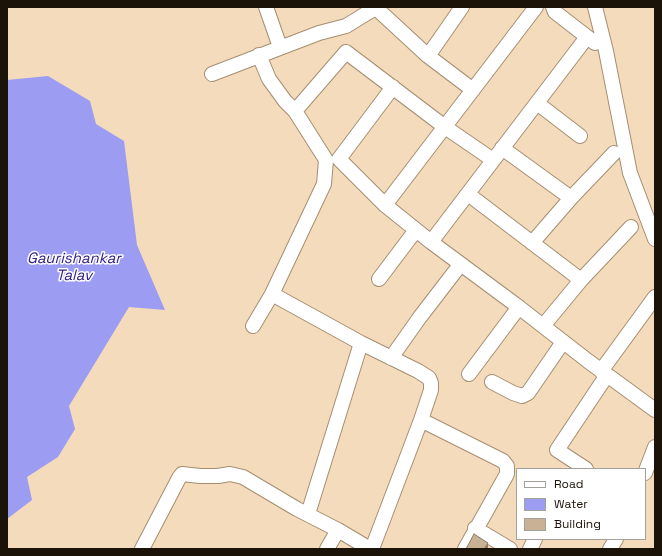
<!DOCTYPE html>
<style>
body{margin:0}
#map{position:relative;width:662px;height:556px;overflow:hidden;background:#f4dbbc;font-family:"Space Grotesk",sans-serif}
canvas{display:block}
.frame{position:absolute;inset:0;border:8px solid #1c1308;pointer-events:none}
.legend{position:absolute;left:516px;top:468px;width:130px;height:72px;box-sizing:border-box;background:#fff;border:1px solid #a4a19c;margin:0;padding:5px 7px;list-style:none;font-size:12px;color:#1c1308}
.legend li{display:flex;align-items:center;gap:8px;height:20px}
.legend b{width:20px;border:1px solid #a4a19c}
</style>
<div id="map">
<canvas width="662" height="556"></canvas>
<div class="frame"></div>
<ul class="legend">
<li><b style="height:5px;background:#fff"></b>Road</li>
<li><b style="height:11px;background:#9c9cf2"></b>Water</li>
<li><b style="height:11px;background:#c9b194"></b>Building</li>
</ul>
</div>
<script>
const c = document.querySelector('canvas').getContext('2d');
c.lineJoin = 'round';
function fill(path, color) { c.fillStyle = color; c.fill(path, 'evenodd'); }
const shape = rows => new Path2D(rows.map(r => 'M' + r).join(''));
function strokePath(path, color, width, dash) { c.strokeStyle = color; c.lineWidth = width; c.lineCap = dash ? 'butt' : 'round'; c.setLineDash(dash || []); c.stroke(path); }
function drawText(font, color, halo, rows, align = 'center') {
  c.font = font + ' "Space Grotesk",sans-serif'; c.lineWidth = 3; c.setLineDash([]); c.textBaseline = 'middle'; c.strokeStyle = halo; c.fillStyle = color; for (const [text, x, y, turn = 0] of rows) {
    c.save(); c.translate(x, y); c.rotate((+turn || 0) * Math.PI / 180); c.textAlign = isNaN(turn) ? turn : align; if (halo) c.strokeText(text, 0, 0); c.fillText(text, 0, 0); c.restore();
  }
}
fill(shape([
 [48,76,90,101,96,124,124,141,137,245,165,310,129,307,69,406,75,429,58,457,27,477,32,500,7,519,7,80]
]), '#9c9cf2');
const street = shape([
 [266,7,280,47],
 [553,7,555,12,595,43],
 [595,7,606,51,630,173,655,239],
 [376,8,428,56,473,90],
 [587,37,431,242,516,305,588,361,655,410],
 [428,56,462,7],
 [212,74,319,33,346,26,377,7],
 [393,87,339,159,385,205,431,242],
 [537,103,580,136],
 [295,111,346,52,445,127,493,160],
 [502,148,571,198],
 [468,194,581,280],
 [385,205,536,7],
 [532,243,571,198,614,153],
 [379,279,416,230],
 [272,294,361,343,418,371,429,378,431,383,431,390,421,420,372,549],
 [253,326,272,294,324,184,326,160,295,111,285,101,269,79,259,55],
 [543,326,581,280,631,227],
 [391,358,420,317,460,265],
 [601,371,655,297],
 [469,374,519,307],
 [492,382,513,393,522,396,528,393,563,342],
 [421,420,503,461,507,466,507,474,465,549],
 [586,469,557,450,607,375],
 [645,473,655,447],
 [308,514,361,343],
 [475,528,510,549],
 [142,549,179,478,182,474,200,476,218,476,230,474,243,477,297,509,338,530],
 [327,549,338,530,370,549],
 [530,549,535,539],
 [610,549,616,539]
]);
strokePath(street, '#a58e71', 16);
strokePath(street, '#fff', 14);
fill(shape([
 [488,543,488,549,484,549]
]), '#8d7c68');
const building = shape([
 [474,534,488,543,484,549,466,549,474,534]
]);
fill(building, '#c9b194');
strokePath(building, '#8d7c68', 1);
drawText('italic 15px', '#332184', '#fff', [
 ["Gaurishankar",74,259],
 ["Talav",74,276]
]);
</script>
